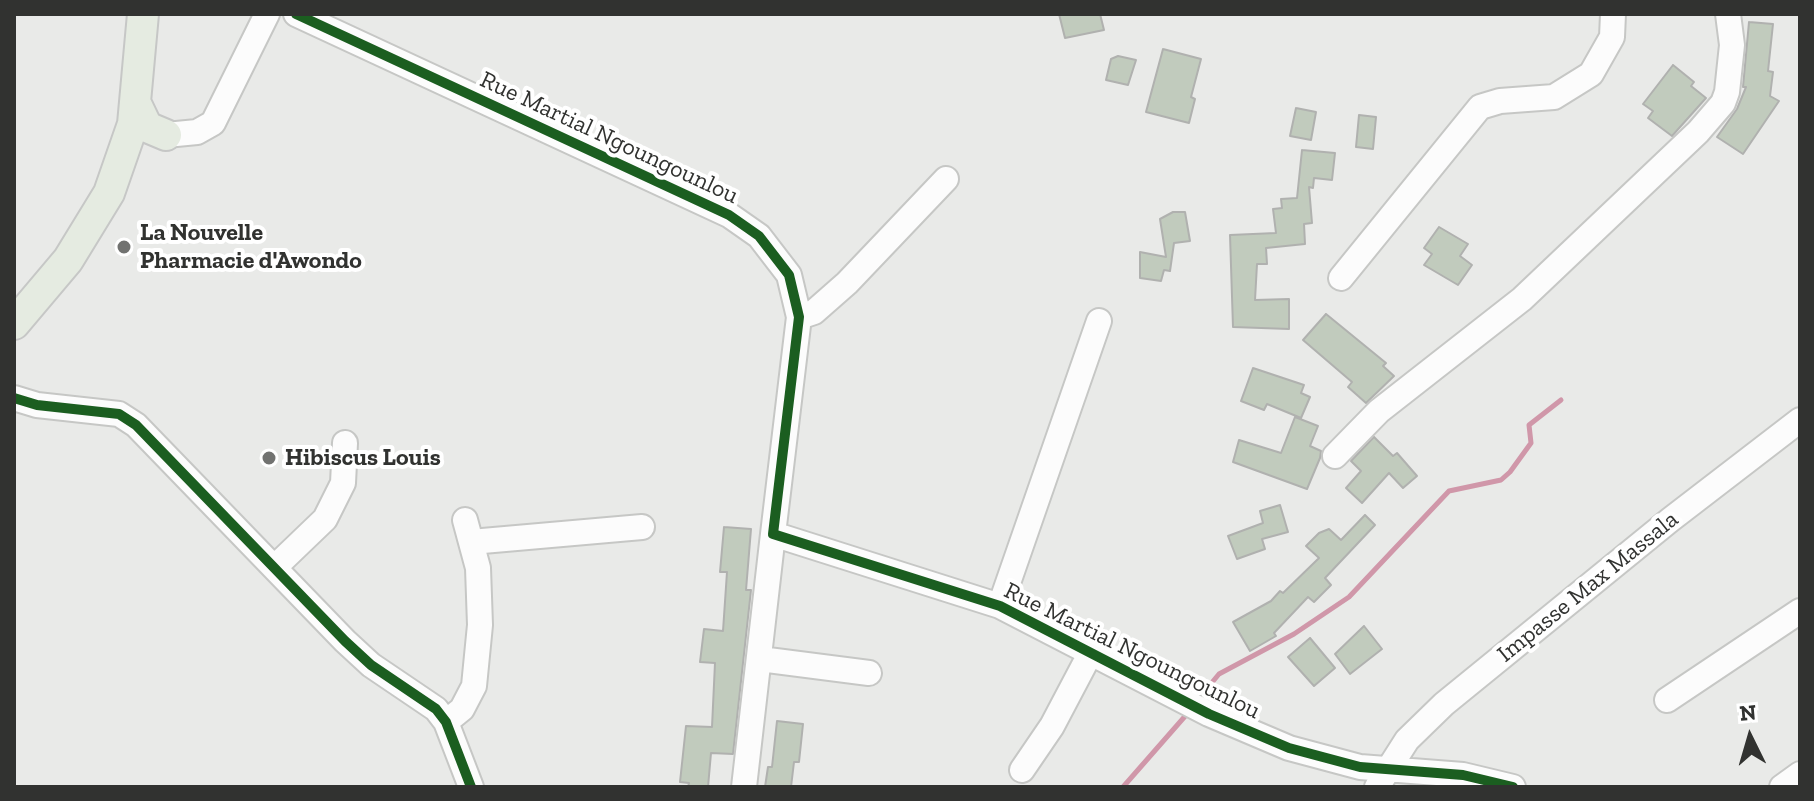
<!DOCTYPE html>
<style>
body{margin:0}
#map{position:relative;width:1814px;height:801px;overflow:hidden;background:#e9eae8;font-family:"Zilla Slab",serif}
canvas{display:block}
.frame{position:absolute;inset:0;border:16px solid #313230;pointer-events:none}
.north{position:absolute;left:1710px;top:697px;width:80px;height:80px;-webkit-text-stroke:6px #fff;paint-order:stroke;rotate:355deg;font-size:22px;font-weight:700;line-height:32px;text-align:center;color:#313230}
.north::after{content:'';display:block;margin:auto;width:28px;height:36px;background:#313230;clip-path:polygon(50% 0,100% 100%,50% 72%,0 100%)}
</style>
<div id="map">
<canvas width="1814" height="801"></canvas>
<div class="frame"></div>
<div class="north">N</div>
</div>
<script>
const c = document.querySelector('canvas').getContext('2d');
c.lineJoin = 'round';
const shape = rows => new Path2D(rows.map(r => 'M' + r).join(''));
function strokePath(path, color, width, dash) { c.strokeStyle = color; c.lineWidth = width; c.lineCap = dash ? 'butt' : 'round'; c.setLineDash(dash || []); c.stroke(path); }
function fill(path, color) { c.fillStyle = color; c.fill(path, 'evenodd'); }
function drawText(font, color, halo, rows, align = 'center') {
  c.font = font + ' "Zilla Slab",serif'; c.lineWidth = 8; c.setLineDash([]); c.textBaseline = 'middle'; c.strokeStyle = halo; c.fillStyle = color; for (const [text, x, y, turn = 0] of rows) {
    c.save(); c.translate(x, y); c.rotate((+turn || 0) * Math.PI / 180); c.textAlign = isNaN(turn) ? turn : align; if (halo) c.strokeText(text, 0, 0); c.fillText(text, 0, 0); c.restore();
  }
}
strokePath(shape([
 [1200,697,1219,674,1294,634,1349,597,1449,491,1501,480,1510,472,1531,443,1529,425,1561,400],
 [1123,787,1187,714]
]), '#d097a9', 5);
const building = shape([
 [1059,14,1100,14,1104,30,1065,38,1059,14],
 [1749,22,1773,24,1768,71,1773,72,1770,96,1779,101,1743,154,1717,137,1737,109,1746,87,1743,87,1749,22],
 [1163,49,1201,59,1191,97,1195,99,1189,123,1146,112,1163,49],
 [1118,56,1136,60,1128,85,1106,80,1111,59,1118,56],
 [1673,65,1694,82,1691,86,1706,98,1672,136,1648,118,1653,111,1643,104,1673,65],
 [1296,108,1316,112,1311,140,1290,136,1296,108],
 [1359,115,1376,117,1373,149,1356,147,1359,115],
 [1302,150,1335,153,1332,180,1314,178,1313,188,1309,187,1312,223,1304,224,1305,244,1266,248,1267,264,1257,264,1255,300,1289,299,1289,329,1233,327,1230,235,1276,233,1273,209,1282,208,1281,199,1297,198,1302,150],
 [1173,212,1185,212,1190,241,1174,243,1170,271,1164,270,1161,281,1140,278,1140,252,1166,257,1160,219,1173,212],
 [1439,227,1468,244,1460,256,1472,265,1458,285,1424,265,1432,254,1424,248,1439,227],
 [1326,314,1386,363,1383,366,1394,376,1366,403,1348,387,1352,382,1303,340,1326,314],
 [1253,368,1304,385,1301,393,1310,397,1301,418,1267,404,1264,410,1241,401,1253,368],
 [1295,417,1318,426,1310,446,1321,451,1320,458,1307,489,1233,462,1239,440,1281,453,1295,417],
 [1374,437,1393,456,1397,453,1417,476,1403,488,1389,473,1362,503,1346,488,1361,471,1351,461,1374,437],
 [1280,505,1288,532,1262,539,1265,549,1237,559,1228,536,1263,523,1260,511,1280,505],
 [1365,515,1375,525,1325,578,1331,585,1314,602,1308,597,1274,633,1276,636,1250,651,1233,622,1271,601,1280,591,1283,593,1319,558,1306,546,1319,533,1329,529,1341,540,1365,515],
 [724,527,751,529,746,590,751,590,733,754,711,753,708,787,688,787,689,783,680,782,686,726,712,727,715,663,700,662,704,629,723,631,727,572,720,572,724,527],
 [1364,626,1382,649,1350,674,1335,654,1364,626],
 [1310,638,1335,668,1314,686,1288,657,1310,638],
 [777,721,803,724,799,762,794,762,791,787,765,787,768,767,772,767,777,721]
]);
fill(building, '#c1cbbd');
strokePath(building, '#b0b1af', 2);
const minor = shape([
 [296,14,729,215,759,236,789,275,799,317,773,534,1000,606,1209,714,1289,748,1360,767,1463,775,1513,787],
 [166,135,197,132,213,123,267,14],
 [1341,278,1480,107,1500,101,1554,97,1591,74,1612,37,1613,14],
 [799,317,814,312,847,283,946,179],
 [14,398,37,405,119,414,136,425,345,641,371,665,436,709,446,722,471,787],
 [1335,456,1379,411,1522,299,1698,132,1723,103,1727,92,1732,45,1728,14],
 [471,542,642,527],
 [275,567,325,519,343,483,345,443],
 [1000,606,1099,321],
 [760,659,869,673],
 [1667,700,1800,611],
 [446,722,462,709,474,686,480,625,478,568,465,520],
 [1022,770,1052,726,1091,652],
 [744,787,773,534],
 [1377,787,1407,740,1444,704,1670,520,1800,420],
 [1782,787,1800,774]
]);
const major = shape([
 [136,104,147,127,166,135],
 [14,324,68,260,109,193,133,124,143,14]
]);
strokePath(minor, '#c6c7c5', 28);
strokePath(major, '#c6c7c6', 34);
strokePath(minor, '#fcfcfc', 24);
strokePath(major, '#e5ebe1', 30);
strokePath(shape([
 [296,14,729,215,759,236,789,275,799,317,773,534,1000,606,1209,714,1289,748,1360,767,1463,775,1513,787],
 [14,398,37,405,119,414,136,425,345,641,371,665,436,709,446,722,471,787]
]), '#1b5e20', 10);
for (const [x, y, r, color] of [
 [124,247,8,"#717270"],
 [269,458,8,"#717270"]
]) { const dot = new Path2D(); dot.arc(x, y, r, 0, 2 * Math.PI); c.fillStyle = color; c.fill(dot); strokePath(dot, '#fff', 3); }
drawText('24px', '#313230', '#fff', [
 ["Rue Martial Ngoungounlou",609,138,25],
 ["Impasse Max Massala",1588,587,-39],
 ["Rue Martial Ngoungounlou",1132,651,26]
]);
drawText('bold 24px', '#313230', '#fff', [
 ["La Nouvelle",140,233],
 ["Pharmacie d'Awondo",140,261],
 ["Hibiscus Louis",285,458]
], 'left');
</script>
